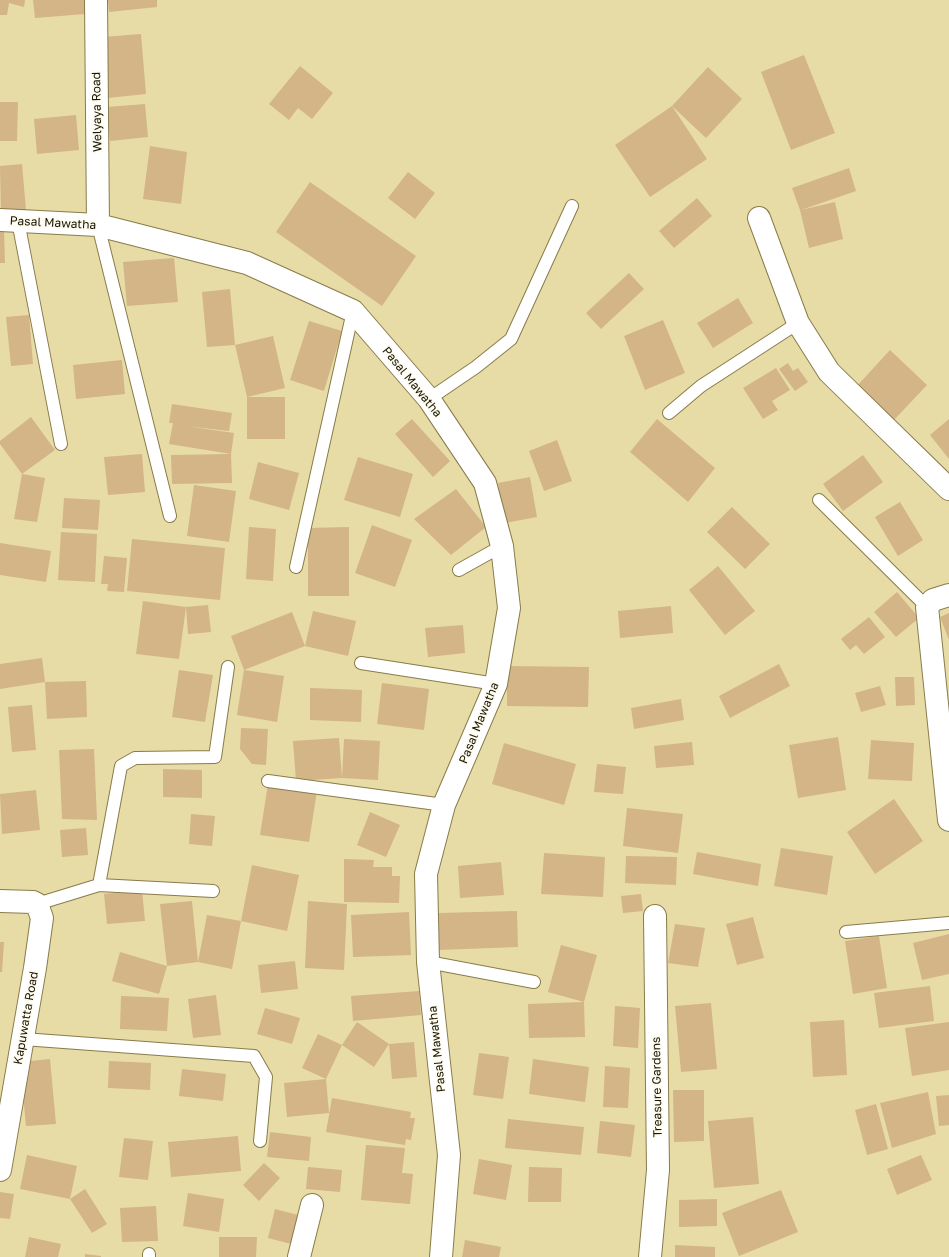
<!DOCTYPE html>
<style>
body{margin:0}
canvas{display:block;background:#e7dba6}
</style>
<canvas width="949" height="1257"></canvas>
<script>
const c = document.querySelector('canvas').getContext('2d');
c.lineJoin = 'round';
function fill(path, color) { c.fillStyle = color; c.fill(path, 'evenodd'); }
const shape = rows => new Path2D(rows.map(r => 'M' + r).join(''));
function strokePath(path, color, width, dash) { c.strokeStyle = color; c.lineWidth = width; c.lineCap = dash ? 'butt' : 'round'; c.setLineDash(dash || []); c.stroke(path); }
function drawText(font, color, halo, rows, align = 'center') {
  c.font = font + ' "Golos Text",sans-serif'; c.lineWidth = 3.5; c.setLineDash([]); c.textBaseline = 'middle'; c.strokeStyle = halo; c.fillStyle = color; for (const [text, x, y, turn = 0] of rows) {
    c.save(); c.translate(x, y); c.rotate((+turn || 0) * Math.PI / 180); c.textAlign = isNaN(turn) ? turn : align; if (halo) c.strokeText(text, 0, 0); c.fillText(text, 0, 0); c.restore();
  }
}
fill(shape([
 [0,0,25,0,24,7,9,3,7,15,0,15],
 [33,0,84,0,85,14,35,18],
 [108,0,157,0,157,7,109,12],
 [141,34,146,94,108,98,103,37],
 [804,55,835,133,791,150,761,72],
 [300,66,333,93,312,119,298,108,289,120,269,104],
 [708,67,742,99,706,138,672,106],
 [0,102,18,102,17,141,0,141],
 [145,104,148,137,110,141,107,107],
 [672,106,707,159,650,197,615,145],
 [76,115,79,150,37,154,34,119],
 [150,146,187,152,181,204,143,199],
 [22,164,26,210,1,212,0,166],
 [849,168,856,191,801,210,835,202,843,239,809,248,800,210,792,188],
 [408,172,435,193,415,219,388,198],
 [310,182,416,256,382,306,276,232],
 [697,198,712,216,674,248,659,231],
 [0,229,4,229,5,263,0,263],
 [174,258,178,302,127,306,123,262],
 [629,273,644,289,601,329,586,313],
 [230,289,235,345,207,347,202,292],
 [738,298,753,323,713,348,697,323],
 [29,315,33,364,11,366,6,317],
 [663,320,685,373,645,390,624,336],
 [309,321,342,331,324,391,290,380],
 [273,336,285,388,247,397,235,345],
 [890,350,927,385,894,420,857,386],
 [122,360,125,394,76,399,73,365],
 [788,363,793,371,798,368,808,382,795,391,779,369],
 [776,368,790,390,772,401,778,410,763,419,743,388],
 [247,397,285,397,285,439,247,439],
 [172,404,232,413,229,431,186,426,234,433,231,454,169,444,173,423,169,423],
 [31,417,55,450,22,474,0,444,0,441],
 [412,419,450,461,433,477,395,434],
 [657,419,715,468,688,502,630,452],
 [949,419,949,459,930,435],
 [557,440,572,481,544,491,529,451],
 [142,454,145,492,108,495,104,457],
 [231,454,232,483,172,484,171,455],
 [863,455,883,482,843,511,823,484],
 [358,457,413,474,400,517,344,500],
 [258,462,299,473,289,510,249,499],
 [22,474,45,478,37,522,14,519],
 [530,477,537,517,505,523,498,483],
 [194,485,236,491,229,542,187,536],
 [456,489,486,527,451,555,414,519],
 [64,498,100,500,98,530,62,528],
 [900,502,923,540,898,556,875,517],
 [732,507,770,544,745,569,707,532],
 [372,525,412,540,395,587,355,573],
 [249,527,276,529,273,581,246,579],
 [349,527,349,596,308,596,308,528],
 [61,532,97,534,95,582,58,580],
 [132,539,225,548,220,600,127,591],
 [0,543,51,551,46,582,0,575],
 [104,556,127,558,124,592,107,591,108,584,101,584],
 [718,566,755,611,725,635,689,590],
 [897,592,919,618,896,637,874,612],
 [143,601,186,607,179,659,136,654],
 [208,605,211,632,188,634,186,607],
 [671,606,673,633,620,638,618,611],
 [313,611,356,621,348,656,305,646],
 [292,612,305,646,244,670,231,636],
 [949,613,949,640,940,617],
 [869,617,885,637,864,654,856,645,850,650,841,639],
 [463,625,465,653,428,657,425,628],
 [42,658,45,682,0,689,0,664],
 [779,664,790,686,730,718,719,696],
 [507,666,589,667,588,707,507,706],
 [179,670,213,675,205,722,172,717],
 [244,670,284,676,277,722,237,715],
 [895,677,914,677,915,705,896,706],
 [86,681,87,717,47,719,45,682],
 [382,683,429,689,424,730,377,724],
 [880,686,886,705,861,712,855,693],
 [310,688,362,690,361,722,310,720],
 [681,699,684,720,634,729,631,708],
 [32,705,36,750,12,752,8,707],
 [241,728,268,729,266,765,252,764,240,749],
 [838,737,846,790,798,798,789,745],
 [339,738,342,778,344,739,380,741,378,780,342,778,296,781,293,741],
 [871,740,914,743,912,781,868,779],
 [692,742,694,765,656,768,654,746],
 [504,743,576,764,564,805,492,784],
 [94,749,97,820,62,819,59,750],
 [597,764,626,767,623,794,594,792],
 [163,769,202,770,202,798,163,797],
 [268,784,317,791,309,842,260,835],
 [36,790,40,830,2,834,0,794],
 [894,799,923,841,875,874,847,832],
 [627,808,683,814,678,853,623,846],
 [370,812,400,825,386,857,357,845],
 [191,814,215,816,212,846,189,844],
 [86,828,88,855,62,857,60,830],
 [781,848,833,856,827,895,774,886],
 [697,852,761,864,758,886,693,874],
 [544,853,605,857,603,897,541,894],
 [626,856,677,857,676,885,625,883],
 [344,859,374,860,373,867,392,867,392,876,400,876,399,903,344,902],
 [501,862,504,895,460,898,458,866],
 [252,865,299,875,287,931,241,921],
 [142,890,145,921,107,924,104,894],
 [641,894,643,911,623,913,621,896],
 [192,901,198,962,167,966,160,904],
 [308,901,347,904,344,970,305,968],
 [517,911,518,947,439,950,438,913],
 [409,912,411,955,353,957,351,915],
 [207,915,241,921,232,969,198,962],
 [753,917,764,958,737,965,726,924],
 [675,924,705,928,698,967,668,963],
 [949,934,949,974,922,980,913,943],
 [879,936,887,988,853,994,845,941],
 [0,942,4,942,2,972,0,972],
 [561,945,597,955,584,1002,548,992],
 [120,952,167,966,159,994,112,981],
 [295,961,298,989,261,993,258,965],
 [930,986,934,1021,879,1028,874,993],
 [419,991,421,1015,353,1021,351,996],
 [216,995,221,1035,193,1038,188,999],
 [121,996,169,998,167,1031,120,1029],
 [584,1002,585,1037,529,1038,528,1004],
 [711,1003,717,1069,681,1072,675,1006],
 [615,1006,640,1008,638,1048,613,1046],
 [265,1008,300,1018,292,1044,257,1034],
 [844,1020,847,1075,813,1077,810,1022],
 [357,1022,389,1044,414,1042,417,1077,392,1079,389,1044,374,1067,342,1045],
 [949,1022,949,1070,912,1076,905,1028],
 [318,1034,342,1045,326,1079,302,1068],
 [479,1053,509,1057,503,1099,473,1095],
 [50,1059,56,1124,26,1126,20,1062],
 [533,1059,589,1067,585,1102,529,1094],
 [109,1061,151,1063,150,1090,108,1088],
 [605,1066,630,1068,628,1108,603,1107],
 [182,1069,226,1074,223,1101,179,1096],
 [326,1079,329,1113,287,1117,284,1083],
 [673,1090,704,1090,704,1141,674,1142],
 [928,1092,936,1134,892,1148,880,1103],
 [949,1095,949,1125,939,1126,936,1096],
 [332,1098,411,1112,410,1118,415,1118,411,1140,406,1139,405,1145,326,1132],
 [876,1104,888,1149,867,1155,855,1110],
 [753,1117,759,1184,714,1188,708,1121],
 [508,1119,584,1127,581,1155,505,1148],
 [600,1121,635,1125,631,1157,597,1153],
 [270,1132,311,1137,309,1161,267,1157],
 [238,1136,241,1171,171,1177,168,1142],
 [124,1138,153,1141,148,1180,119,1177],
 [366,1145,405,1148,402,1173,413,1174,410,1204,361,1200],
 [27,1155,77,1166,70,1199,20,1189],
 [921,1155,932,1180,897,1195,887,1169],
 [479,1159,512,1165,506,1200,473,1194],
 [264,1163,280,1178,259,1201,243,1185],
 [308,1167,342,1170,340,1192,306,1189],
 [529,1167,562,1168,561,1202,528,1202],
 [85,1189,107,1224,92,1233,70,1199],
 [781,1190,798,1232,739,1256,722,1213],
 [0,1192,14,1194,10,1219,0,1218],
 [188,1193,224,1199,219,1232,183,1226],
 [717,1199,717,1226,679,1227,679,1200],
 [156,1206,158,1241,122,1242,120,1208],
 [275,1209,306,1217,299,1246,268,1238],
 [29,1237,61,1244,58,1257,25,1257],
 [219,1237,257,1237,256,1257,219,1257],
 [465,1240,501,1247,499,1257,462,1257],
 [675,1245,715,1247,715,1257,675,1257],
 [85,1254,101,1256,101,1257,85,1257]
]), '#d4b587');
const lane = shape([
 [18,221,61,444],
 [98,225,170,516],
 [429,399,476,367,511,339,572,206],
 [669,413,701,386,798,323],
 [819,500,927,607],
 [296,567,353,311],
 [459,570,502,546],
 [361,663,496,684],
 [268,781,444,805],
 [99,885,213,891],
 [37,904,99,885,121,766,135,758,215,757,228,667],
 [846,932,949,923],
 [428,962,534,982],
 [23,1039,254,1056,266,1077,260,1141],
 [149,1254,149,1257]
]);
const street = shape([
 [96,0,98,225],
 [759,218,798,323,829,372,949,489],
 [0,220,98,225,247,263,353,311,429,399,485,483,502,546,509,608,496,684,444,805,426,874,428,962,449,1155,441,1257],
 [949,595,933,600,927,607,949,820],
 [0,901,33,902,37,904,42,918,35,968,0,1170],
 [299,1257,312,1205],
 [650,1257,658,1170,655,916]
]);
strokePath(lane, '#887c4a', 14);
strokePath(street, '#887c4a', 24);
strokePath(lane, '#fff', 12);
strokePath(street, '#fff', 22);
drawText('12px', '#1a1603', '#fefcf1', [
 ["Welyaya Road",97,112,-91],
 ["Pasal Mawatha",53,223,3],
 ["Pasal Mawatha",412,382,51],
 ["Pasal Mawatha",479,723,-68],
 ["Kapuwatta Road",26,1018,-80],
 ["Pasal Mawatha",437,1049,-96],
 ["Treasure Gardens",657,1087,-91]
]);
</script>
